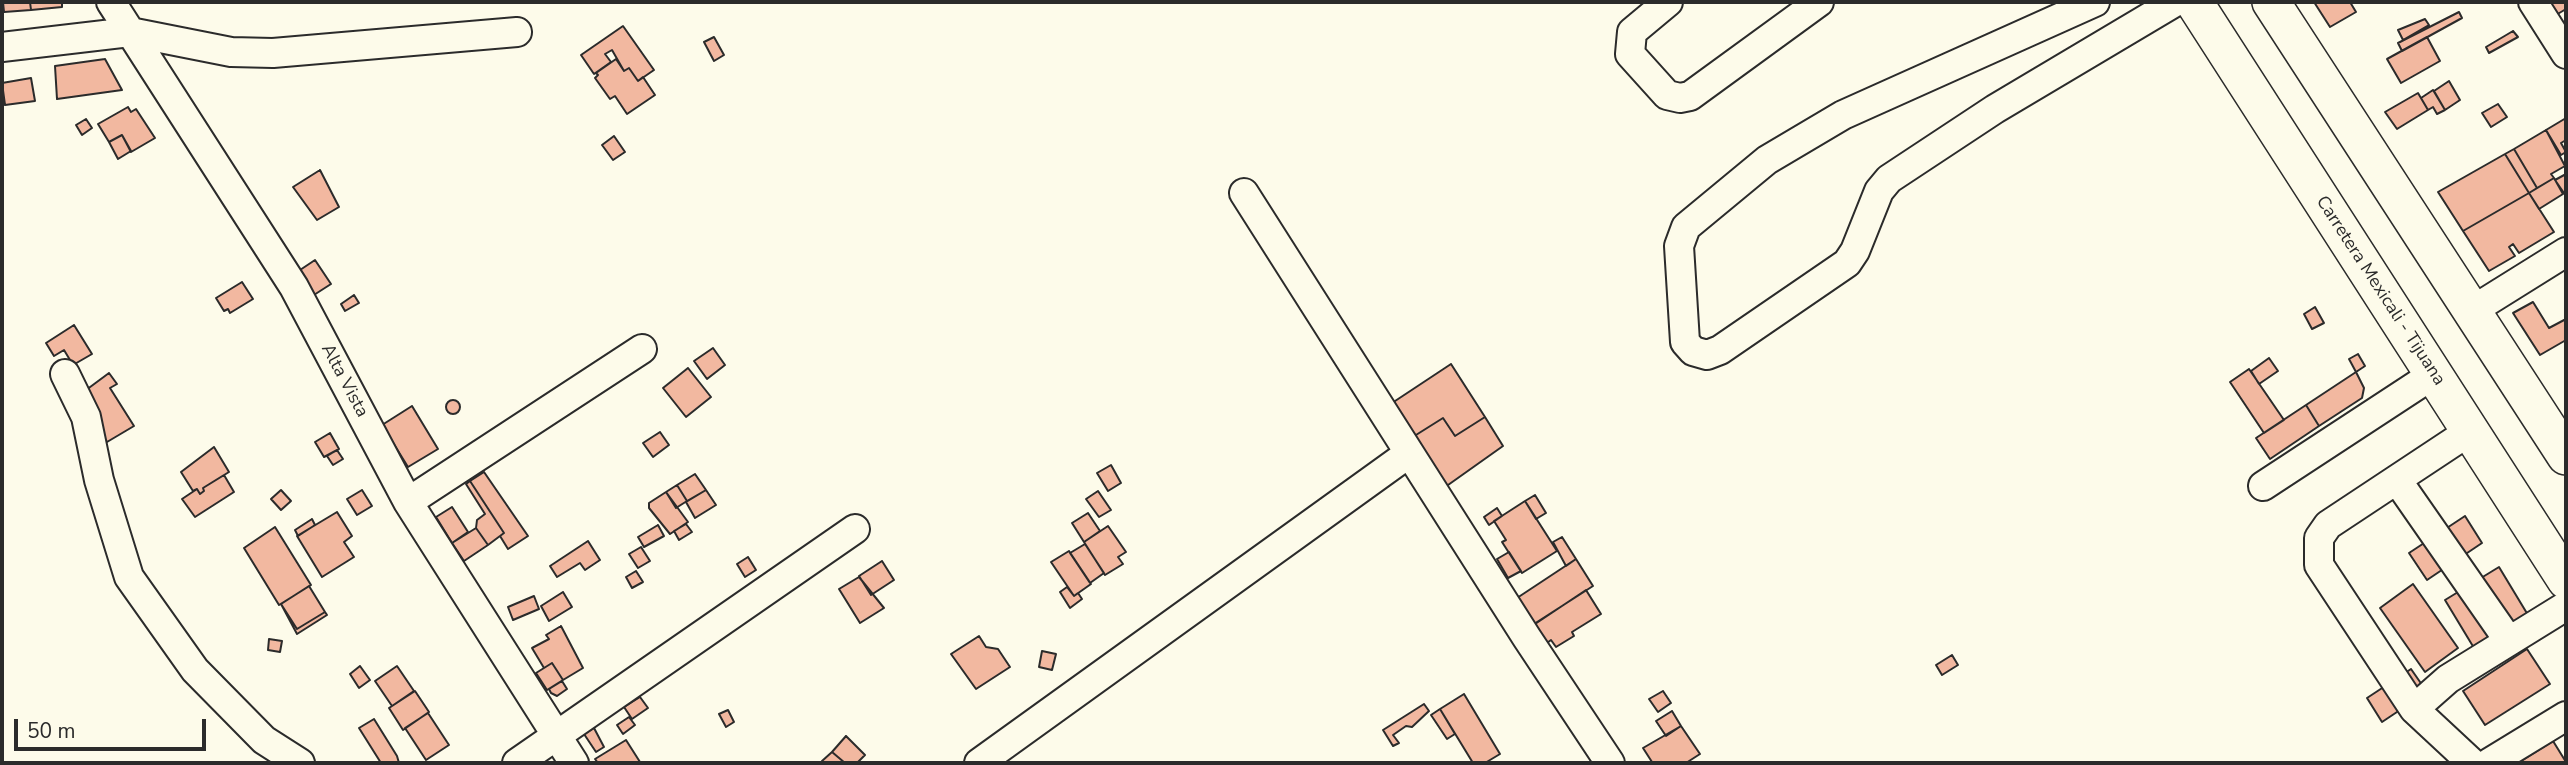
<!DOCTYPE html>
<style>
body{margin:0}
#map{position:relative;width:2568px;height:765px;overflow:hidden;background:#fdfbea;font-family:"Nunito Sans",sans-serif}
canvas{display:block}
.frame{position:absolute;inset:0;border:4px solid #2b2b2b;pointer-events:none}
.scale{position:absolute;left:14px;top:719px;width:192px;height:32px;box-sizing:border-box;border:4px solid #2b2b2b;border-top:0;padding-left:9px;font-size:21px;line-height:24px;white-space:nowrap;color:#2b2b2b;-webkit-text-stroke:5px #fdfbea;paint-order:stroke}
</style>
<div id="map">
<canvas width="2568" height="765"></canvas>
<div class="frame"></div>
<div class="scale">50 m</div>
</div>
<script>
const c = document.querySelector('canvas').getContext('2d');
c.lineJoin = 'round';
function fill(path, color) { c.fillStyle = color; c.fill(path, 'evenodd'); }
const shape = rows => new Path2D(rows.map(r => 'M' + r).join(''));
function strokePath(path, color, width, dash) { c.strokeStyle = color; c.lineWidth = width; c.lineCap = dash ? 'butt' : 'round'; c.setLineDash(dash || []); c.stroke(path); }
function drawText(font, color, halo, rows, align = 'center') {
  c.font = font + ' "Nunito Sans",sans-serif'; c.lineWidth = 5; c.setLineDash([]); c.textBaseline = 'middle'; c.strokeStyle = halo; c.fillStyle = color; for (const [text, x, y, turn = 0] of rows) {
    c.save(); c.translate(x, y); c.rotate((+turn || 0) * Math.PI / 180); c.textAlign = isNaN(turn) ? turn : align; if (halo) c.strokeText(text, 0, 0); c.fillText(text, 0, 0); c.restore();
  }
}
const building = shape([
 [3,2,30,2,31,10,4,12,3,2],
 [30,2,62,2,62,7,31,10,30,2],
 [2314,2,2350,2,2356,12,2330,27,2314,2],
 [2546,2,2566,2,2566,9,2556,15,2546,2],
 [2459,12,2462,18,2402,51,2398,43,2459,12],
 [2425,19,2429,25,2403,40,2398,30,2425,19],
 [623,26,654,70,638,81,629,68,624,71,612,50,605,54,611,62,594,74,581,55,623,26],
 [2513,31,2518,37,2489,53,2486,47,2513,31],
 [714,37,724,55,714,61,704,42,714,37],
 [2427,37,2440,61,2401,83,2387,59,2427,37],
 [105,59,122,90,57,99,55,66,105,59],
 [616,59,624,71,629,68,638,81,643,77,655,95,627,114,615,96,610,99,595,78,598,75,596,73,616,59],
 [31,78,35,101,5,105,2,83,31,78],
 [2449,81,2460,100,2445,110,2434,91,2449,81],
 [2433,90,2445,110,2437,114,2433,107,2428,110,2421,98,2433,90],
 [2418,93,2428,110,2397,129,2385,112,2418,93],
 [2498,104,2507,117,2491,127,2482,113,2498,104],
 [128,107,131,112,136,109,155,138,131,152,122,135,109,142,98,124,128,107],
 [2566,118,2566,140,2561,143,2566,152,2561,155,2546,130,2566,118],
 [86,119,92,128,82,135,76,125,86,119],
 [2546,130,2565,166,2551,174,2554,178,2537,188,2514,149,2546,130],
 [122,135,131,151,118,159,109,142,122,135],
 [614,136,625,152,613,160,602,145,614,136],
 [2514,149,2537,188,2529,193,2505,154,2514,149],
 [2505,154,2529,193,2463,231,2438,192,2505,154],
 [320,170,339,207,317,220,293,187,320,170],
 [2566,174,2566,196,2555,180,2566,174],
 [2554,178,2563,194,2539,209,2529,193,2554,178],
 [2529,193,2554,232,2519,253,2513,244,2509,247,2515,256,2489,271,2463,231,2529,193],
 [315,260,331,284,303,302,288,278,315,260],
 [242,282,253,299,230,313,228,309,224,311,216,298,242,282],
 [354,295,359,303,345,311,341,304,354,295],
 [2533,302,2549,328,2566,319,2566,340,2540,355,2513,313,2533,302],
 [2315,307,2324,323,2312,329,2304,314,2315,307],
 [74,325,92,354,73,365,64,350,54,356,46,343,74,325],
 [713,348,725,365,707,379,694,361,713,348],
 [2358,354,2365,366,2356,372,2349,359,2358,354],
 [2269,358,2278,371,2259,384,2251,371,2269,358],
 [1451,364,1485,417,1455,436,1443,418,1408,440,1386,407,1451,364],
 [688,368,711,397,686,417,663,388,688,368],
 [2249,369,2284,420,2264,433,2230,382,2249,369],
 [2356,372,2364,388,2362,398,2319,426,2306,405,2356,372],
 [109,373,117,384,110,388,134,426,107,442,78,396,109,373],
 '446 407a7 7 0 1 1 14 0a7 7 0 1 1-14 0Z',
 [2306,405,2319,426,2270,459,2256,438,2306,405],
 [412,406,438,449,408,467,382,425,412,406],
 [1485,417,1503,446,1441,490,1408,440,1443,418,1455,436,1485,417],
 [660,432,669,445,653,457,643,443,660,432],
 [330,433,339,449,324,457,315,442,330,433],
 [214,447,229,472,203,488,204,491,200,494,197,489,193,491,181,472,214,447],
 [337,450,343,459,333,465,327,456,337,450],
 [1111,465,1121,483,1108,491,1097,473,1111,465],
 [484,472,528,536,508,549,500,536,504,533,470,481,484,472],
 [695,474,706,490,687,501,677,485,695,474],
 [224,475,234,492,195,517,182,499,197,489,200,494,204,491,203,488,224,475],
 [470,481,504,533,488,545,476,528,477,520,485,514,466,484,470,481],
 [677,485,687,501,676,508,666,492,677,485],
 [281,490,291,501,281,510,271,499,281,490],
 [362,490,372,506,357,515,347,499,362,490],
 [706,490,716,505,695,518,686,502,706,490],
 [1098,491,1111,510,1099,517,1086,499,1098,491],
 [666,492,688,522,670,534,649,508,649,503,666,492],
 [1535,495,1546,513,1536,519,1525,501,1535,495],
 [1525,501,1557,551,1522,573,1502,542,1506,540,1494,521,1525,501],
 [452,507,468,532,452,543,436,517,452,507],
 [1497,508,1502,516,1489,525,1484,517,1497,508],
 [337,512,352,536,344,542,354,557,322,577,297,536,337,512],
 [1088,513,1100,531,1084,542,1072,523,1088,513],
 [2465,516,2482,543,2427,580,2409,553,2465,516],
 [312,519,315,525,298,536,295,530,312,519],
 [686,524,692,532,679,540,674,531,686,524],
 [658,525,664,536,644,547,638,537,658,525],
 [1108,526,1126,552,1118,557,1123,564,1105,575,1084,542,1108,526],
 [275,527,311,585,279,605,244,548,275,527],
 [476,528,488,545,464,561,452,543,476,528],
 [1562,537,1576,559,1566,566,1553,542,1562,537],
 [588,541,600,560,585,570,580,563,557,577,550,566,588,541],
 [1085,544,1104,573,1090,583,1070,553,1085,544],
 [641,547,650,561,638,568,629,554,641,547],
 [1069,551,1091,584,1074,596,1051,562,1069,551],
 [1509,552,1521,571,1508,578,1497,559,1509,552],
 [748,557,756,570,745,577,737,564,748,557],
 [1576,559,1593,586,1534,624,1517,598,1576,559],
 [882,561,894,580,871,595,859,576,882,561],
 [2499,567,2528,615,2474,648,2445,600,2499,567],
 [636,571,643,582,632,588,626,577,636,571],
 [859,577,884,608,860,623,839,589,859,577],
 [2413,584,2458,648,2425,672,2380,608,2413,584],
 [309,586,325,612,297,629,281,604,309,586],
 [1067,587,1074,596,1078,593,1082,599,1070,608,1060,592,1067,587],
 [1586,590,1601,614,1572,632,1574,636,1556,647,1551,640,1547,643,1535,624,1586,590],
 [563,592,572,607,549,621,541,606,563,592],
 [534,596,539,609,513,620,508,607,534,596],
 [281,604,297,629,325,612,327,615,297,634,281,604],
 [561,626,583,668,563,680,552,663,544,668,532,648,549,639,546,635,561,626],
 [979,636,986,647,998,649,1010,667,976,689,951,654,979,636],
 [269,639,282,641,280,652,268,650,269,639],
 [2527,649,2550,684,2485,725,2463,691,2527,649],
 [1042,651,1056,654,1052,670,1039,667,1042,651],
 [1952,655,1958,665,1942,675,1936,665,1952,655],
 [552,663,563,680,547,690,536,673,552,663],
 [360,666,370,680,359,688,350,674,360,666],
 [397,666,414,691,392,706,375,681,397,666],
 [2411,669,2427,692,2382,722,2367,698,2411,669],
 [562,681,567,689,557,696,551,693,549,689,562,681],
 [415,691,429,712,403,730,389,708,415,691],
 [1663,691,1671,703,1658,712,1649,699,1663,691],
 [1464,694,1500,754,1485,763,1473,763,1440,709,1464,694],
 [640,697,648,708,632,719,624,707,640,697],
 [1424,704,1429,711,1412,727,1406,726,1393,735,1399,743,1393,746,1383,730,1424,704],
 [1440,709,1455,734,1447,739,1431,715,1440,709],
 [728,710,734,722,726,727,719,714,728,710],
 [1672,711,1681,726,1666,736,1656,721,1672,711],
 [428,713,449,745,426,760,405,728,428,713],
 [629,717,635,725,623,734,617,725,629,717],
 [374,719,397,756,399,763,381,763,359,728,374,719],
 [1681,726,1700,754,1686,763,1650,763,1652,762,1643,748,1681,726],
 [594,728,604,747,596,752,584,734,594,728],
 [846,736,865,755,857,763,845,763,832,752,846,736],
 [626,740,640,762,598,763,595,759,626,740],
 [2553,741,2566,762,2518,763,2553,741],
 [832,752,845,763,824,763,822,761,832,752]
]);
fill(building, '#f2b8a0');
strokePath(building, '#2b2b2b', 2);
const minor = shape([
 [111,2,294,287,408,502,574,763],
 [1668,2,1632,32,1630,54,1667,95,1680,98,1690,96,1819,2],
 [2095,2,1843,115,1767,160,1686,227,1679,246,1685,342,1693,351,1707,355,1720,350,1847,263,1855,251,1879,191,1889,179,1995,109,2175,2],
 [2533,2,2566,54],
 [2,47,130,32,231,52,273,53,517,32],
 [1244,193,1527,638,1610,763],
 [2473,310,2566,252],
 [65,374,86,417,99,480,129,577,195,670,264,740,300,763],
 [2397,480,2509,641],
 [2263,486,2434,374],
 [408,502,642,349],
 [2414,709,2319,565,2319,538,2328,525,2470,431],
 [517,763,855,529],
 [979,763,1408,454],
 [2472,763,2414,709,2448,679,2566,606],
 [2489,763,2566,716]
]);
const major = shape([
 [2194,2,2566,580],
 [2271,2,2566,456]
]);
strokePath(minor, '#2b2b2b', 32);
strokePath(major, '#2b2b2b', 40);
strokePath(minor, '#fdfbea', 28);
strokePath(major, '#fdfbea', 37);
drawText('18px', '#2b2b2b', '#fdfbea', [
 ["Carretera Mexicali - Tijuana",2380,291,57],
 ["Alta Vista",344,381,62]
]);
</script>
